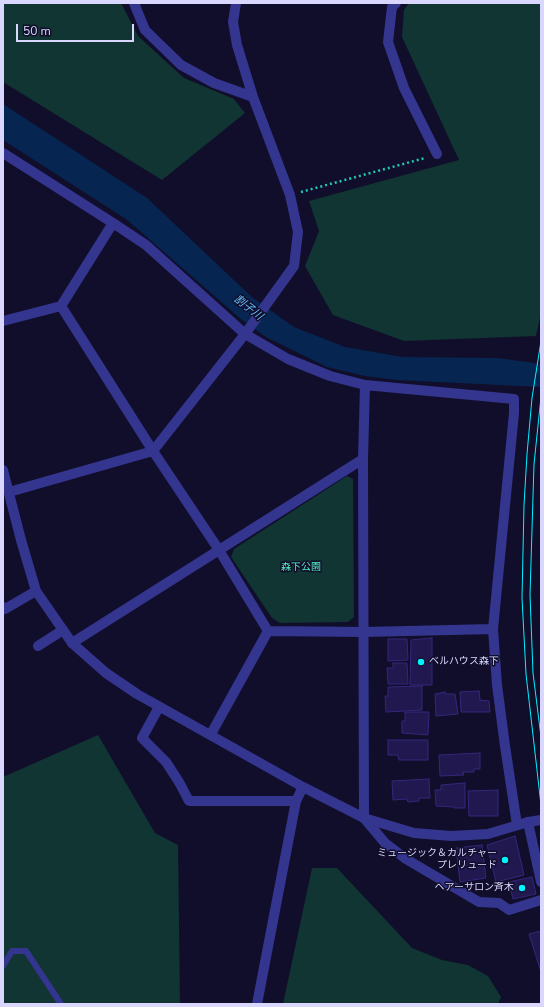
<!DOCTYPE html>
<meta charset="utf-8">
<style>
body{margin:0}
#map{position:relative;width:544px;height:1007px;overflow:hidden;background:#110e2b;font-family:"Nunito Sans",sans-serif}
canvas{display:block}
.frame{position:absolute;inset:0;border:4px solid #dad7ff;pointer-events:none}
.scale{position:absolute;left:16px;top:24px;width:118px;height:18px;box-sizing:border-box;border:2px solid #dad7ff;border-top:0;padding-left:5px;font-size:12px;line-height:14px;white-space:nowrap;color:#dad7ff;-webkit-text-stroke:3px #110e2b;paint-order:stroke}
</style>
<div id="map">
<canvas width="544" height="1007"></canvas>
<div class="frame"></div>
<div class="scale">50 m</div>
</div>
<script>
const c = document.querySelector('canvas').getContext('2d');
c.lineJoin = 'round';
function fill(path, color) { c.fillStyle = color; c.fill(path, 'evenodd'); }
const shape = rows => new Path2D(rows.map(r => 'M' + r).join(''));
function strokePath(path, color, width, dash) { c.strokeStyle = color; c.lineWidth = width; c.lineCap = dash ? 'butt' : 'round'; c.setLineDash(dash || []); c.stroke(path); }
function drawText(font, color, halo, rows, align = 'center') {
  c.font = font + ' "Nunito Sans","Noto Sans JP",sans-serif'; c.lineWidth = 3; c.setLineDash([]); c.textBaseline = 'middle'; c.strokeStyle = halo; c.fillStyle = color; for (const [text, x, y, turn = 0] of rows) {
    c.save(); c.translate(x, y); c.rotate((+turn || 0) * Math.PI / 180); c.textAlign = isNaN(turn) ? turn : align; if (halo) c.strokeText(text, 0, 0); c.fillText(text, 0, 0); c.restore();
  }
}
fill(shape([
 [3,3,121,3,138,36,184,78,234,99,245,113,162,180,3,82],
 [409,3,541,3,541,313,536,336,404,341,333,315,305,266,319,231,309,201,459,160,402,37,404,10],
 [347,476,353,479,354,617,348,622,280,623,272,618,231,557,234,549],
 [98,735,155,833,178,845,180,1004,3,1004,3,777],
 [312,868,337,868,412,948,442,960,468,965,488,976,501,997,498,1004,283,1004]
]), '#103532');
fill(shape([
 [3,104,147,198,253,298,294,327,345,347,403,357,498,358,541,364,541,387,396,380,365,376,327,367,266,337,242,320,126,219,3,140]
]), '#072551');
const building = shape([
 [432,638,432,685,410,685,411,640,432,638],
 [388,639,407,639,408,660,388,661,388,639],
 [393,663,407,663,408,684,388,684,387,668,393,668,393,663],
 [422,686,422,710,386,712,385,696,388,696,388,687,422,686],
 [479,691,480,700,489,701,490,712,461,712,460,692,479,691],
 [445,692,445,694,455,694,458,714,436,716,435,694,445,692],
 [405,712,429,712,428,735,402,733,402,721,405,721,405,712],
 [388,740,428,740,428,760,399,760,398,755,388,755,388,740],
 [480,753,480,769,474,769,474,772,463,772,464,775,440,776,439,755,480,753],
 [429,779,430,798,419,798,419,801,408,802,407,799,393,800,392,781,429,779],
 [465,783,465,808,454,808,454,807,436,806,435,790,441,790,441,785,465,783],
 [498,790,498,816,469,816,468,791,498,790],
 [515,836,524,875,496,882,487,845,515,836],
 [482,845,486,878,460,882,456,848,482,845],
 [532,877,536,894,513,899,509,882,532,877],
 [541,931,541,972,529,934,541,931]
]);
fill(building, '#20184e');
strokePath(building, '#34277c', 1);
strokePath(shape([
 [301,192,425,158]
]), '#22c8b6', 2.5, [2, 3]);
strokePath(shape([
 [3,966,12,951,26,951,61,1004]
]), '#34358f', 6);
strokePath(shape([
 [134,3,145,30,181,65,214,83,253,97],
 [396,3,392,7,388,42,404,88,437,154],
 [3,153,113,223,146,245,245,334,288,359,330,376,365,385,514,399,514,413,493,629,497,685,505,746,517,825],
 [61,306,153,451,219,550,268,631],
 [3,321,61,306,113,223],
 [365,385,363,459,364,818,385,843,406,859,479,902,499,903,509,910,541,900],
 [9,492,153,451,245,334,294,266,298,232,290,195,253,97,237,45,233,22,236,3],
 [3,607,5,609,36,591],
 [72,643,363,459],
 [38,646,63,630],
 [159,707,142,738,166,762,179,782,189,801,296,801],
 [211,734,268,631,364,632,493,629],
 [528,822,541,882]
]), '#34358f', 10);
strokePath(shape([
 [3,470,21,540,36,591,72,643,106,673,137,694,303,787,364,818,414,833,451,836,488,834,528,822,541,820],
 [257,1004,296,801,303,787]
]), '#34358f', 10);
strokePath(shape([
 [541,341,532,398,527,454,524,505,522,598,526,674,541,805],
 [541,397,534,464,530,595,533,673,541,737]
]), '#03f2ff', 1);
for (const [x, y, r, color] of [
 [421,662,4,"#03f2ff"],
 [505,860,4,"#03f2ff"],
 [522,888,4,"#03f2ff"]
]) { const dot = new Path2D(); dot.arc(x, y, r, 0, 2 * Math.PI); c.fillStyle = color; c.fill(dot); strokePath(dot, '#110e2b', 1.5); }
drawText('10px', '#56edbf', '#110e2b', [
 ["森下公園",301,568]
]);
drawText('10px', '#dad7ff', '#110e2b', [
 ["ベルハウス森下",429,662,"left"],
 ["ミュージック＆カルチャー",497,854],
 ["プレリュード",497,866],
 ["ヘアーサロン斉木",514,888]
], 'right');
drawText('italic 11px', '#65c0ff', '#110e2b', [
 ["割子川",248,308,38]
]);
</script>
